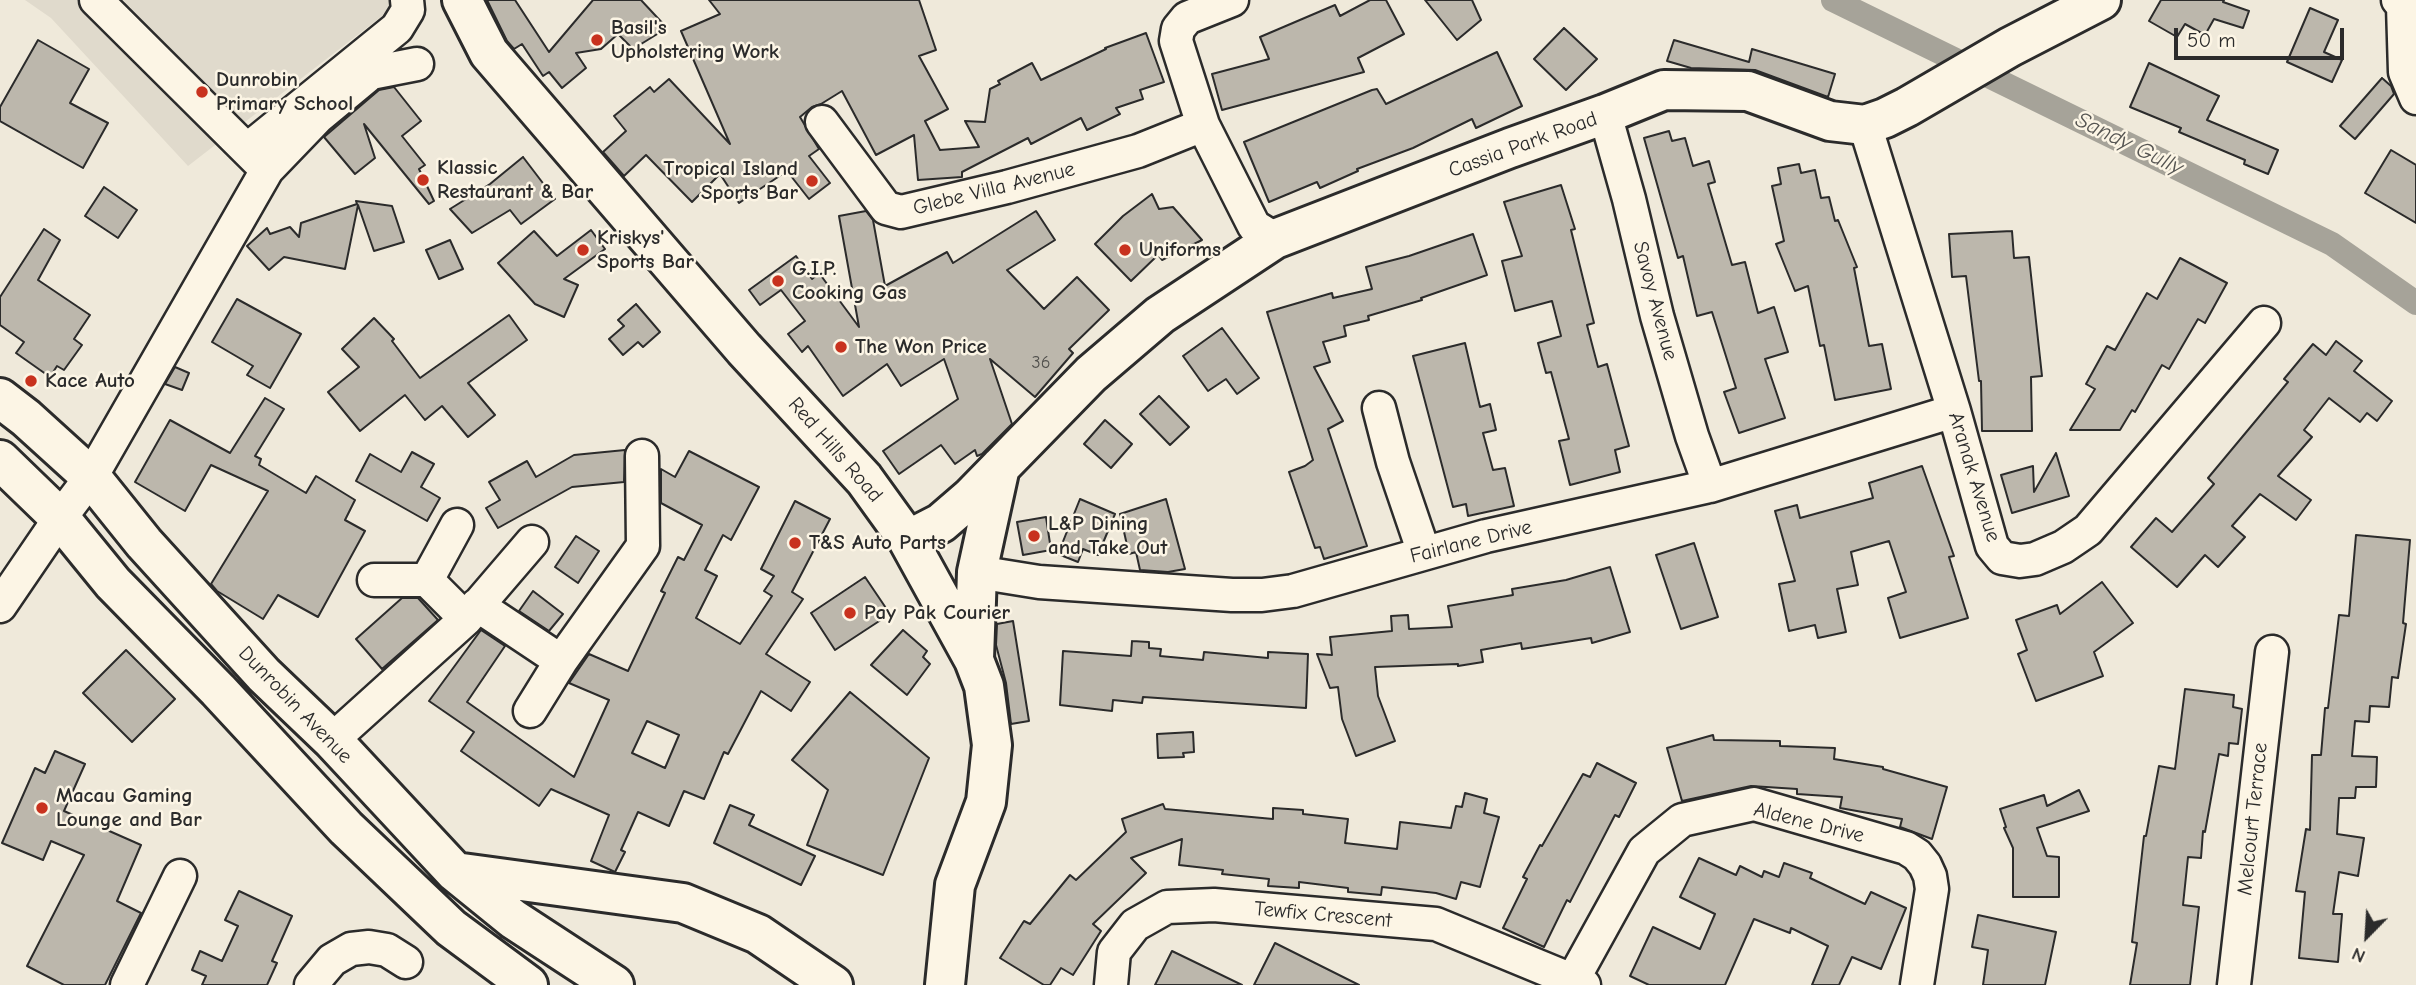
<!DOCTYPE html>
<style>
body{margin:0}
#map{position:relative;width:2416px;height:985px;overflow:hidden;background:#efe9da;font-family:"Comic Neue",sans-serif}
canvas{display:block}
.north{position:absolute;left:2332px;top:901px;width:70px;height:70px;-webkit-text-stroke:5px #fcf5e5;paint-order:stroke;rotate:204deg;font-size:19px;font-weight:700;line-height:28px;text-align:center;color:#2b2b2b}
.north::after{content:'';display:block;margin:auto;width:24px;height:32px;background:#2b2b2b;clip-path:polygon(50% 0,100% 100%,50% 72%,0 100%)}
.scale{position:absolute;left:2174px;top:28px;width:170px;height:32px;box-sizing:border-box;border:4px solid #2b2b2b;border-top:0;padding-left:9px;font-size:21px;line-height:24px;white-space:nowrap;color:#2b2b2b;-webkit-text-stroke:5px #fcf5e5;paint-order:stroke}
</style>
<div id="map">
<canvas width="2416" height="985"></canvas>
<div class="north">N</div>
<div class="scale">50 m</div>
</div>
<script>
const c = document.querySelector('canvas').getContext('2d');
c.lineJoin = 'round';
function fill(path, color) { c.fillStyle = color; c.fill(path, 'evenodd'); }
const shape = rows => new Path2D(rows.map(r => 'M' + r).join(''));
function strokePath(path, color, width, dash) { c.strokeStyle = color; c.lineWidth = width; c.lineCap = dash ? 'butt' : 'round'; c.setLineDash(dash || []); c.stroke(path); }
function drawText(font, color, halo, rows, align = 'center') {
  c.font = font + ' "Comic Neue",sans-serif'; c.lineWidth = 5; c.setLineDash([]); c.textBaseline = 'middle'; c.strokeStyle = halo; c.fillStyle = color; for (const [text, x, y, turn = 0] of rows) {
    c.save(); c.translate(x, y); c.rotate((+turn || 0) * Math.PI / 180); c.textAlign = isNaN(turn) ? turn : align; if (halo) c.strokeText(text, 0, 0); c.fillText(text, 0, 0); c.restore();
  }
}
fill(shape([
 [25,0,392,0,395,6,188,166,51,18]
]), '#e0dacc');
strokePath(shape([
 [1833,0,2332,244,2416,303]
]), '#a6a399', 24);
const building = shape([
 [487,0,515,0,549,52,593,0,641,0,667,28,633,49,618,34,601,49,576,53,586,68,562,88,549,72,543,76,522,44,514,49,507,41,487,0],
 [709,0,919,0,936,50,919,56,948,109,925,121,940,150,979,147,965,121,985,122,990,89,1000,84,998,81,1032,63,1041,80,1106,49,1105,48,1146,33,1164,82,1140,90,1143,99,1116,108,1120,114,1087,130,1081,118,1031,144,1028,138,962,172,962,177,918,180,914,135,876,155,842,91,821,104,812,107,800,117,819,149,809,156,830,183,809,199,787,171,739,203,720,174,692,202,646,155,624,176,603,152,626,131,614,116,650,87,654,92,669,79,730,144,681,31,720,14,709,0],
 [1370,0,1386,0,1404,34,1358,58,1364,72,1222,110,1212,74,1269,59,1260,37,1335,5,1340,16,1370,0],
 [1425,0,1472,0,1481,20,1457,40,1425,0],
 [2161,0,2224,0,2223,2,2249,11,2243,28,2214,19,2205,35,2185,24,2177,37,2149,21,2161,0],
 [2310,8,2338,20,2324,52,2342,60,2332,82,2287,62,2310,8],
 [1564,28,1597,59,1566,90,1534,59,1564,28],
 [38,40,89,69,70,103,108,123,83,168,0,121,0,107,38,40],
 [1674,40,1749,62,1752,49,1835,74,1828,97,1755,70,1691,68,1667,61,1674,40],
 [1497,52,1522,106,1476,128,1472,119,1413,148,1357,169,1358,171,1320,188,1317,182,1269,202,1244,142,1372,90,1377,89,1386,104,1497,52],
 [2149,63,2219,96,2207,120,2278,150,2268,174,2244,164,2245,160,2179,132,2181,128,2130,107,2149,63],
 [2382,78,2391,86,2394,94,2355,139,2340,126,2382,78],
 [394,87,421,121,402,136,425,165,419,169,434,201,429,204,364,124,375,158,355,174,324,137,379,90,394,87],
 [1669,131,1672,141,1685,138,1693,166,1709,161,1715,182,1708,184,1732,265,1745,262,1758,313,1774,307,1788,352,1765,359,1785,418,1739,433,1724,392,1736,388,1712,312,1697,316,1683,256,1678,258,1644,138,1669,131],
 [2391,150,2416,165,2416,223,2365,193,2391,150],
 [523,157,555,199,521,224,510,210,472,233,450,209,490,184,523,157],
 [1799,164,1801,173,1815,170,1821,198,1829,197,1835,221,1838,220,1857,267,1854,268,1869,346,1882,344,1891,389,1835,400,1824,345,1820,346,1808,286,1795,291,1776,244,1784,241,1772,186,1781,184,1778,168,1799,164],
 [1561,185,1575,229,1571,230,1594,323,1587,325,1598,367,1607,364,1629,446,1615,450,1620,472,1570,485,1559,441,1569,439,1551,372,1546,373,1538,343,1561,336,1552,301,1515,311,1502,261,1522,256,1504,202,1561,185],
 [104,187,137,210,118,238,85,216,104,187],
 [1152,194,1159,209,1173,207,1202,240,1162,260,1158,255,1131,281,1095,244,1123,216,1152,194],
 [356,201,392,206,404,242,374,251,358,205,345,269,284,257,269,270,247,246,267,228,270,234,290,227,299,237,301,223,357,204,356,201],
 [866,211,873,220,885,286,947,252,953,263,1036,211,1055,240,1007,270,1044,309,1077,277,1109,310,1069,349,1073,353,1035,397,990,359,1012,424,982,454,977,456,975,450,955,464,941,445,899,474,883,451,958,399,944,359,901,386,887,364,843,396,808,346,802,352,788,334,805,321,781,290,760,305,749,290,796,256,812,279,819,273,859,327,839,216,866,211],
 [44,229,60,240,38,280,90,315,74,339,82,345,64,370,57,366,50,377,16,353,24,342,0,325,0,297,44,229],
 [591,230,605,249,564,279,578,285,564,317,535,304,498,263,534,231,557,256,591,230],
 [2012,231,2014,258,2029,257,2042,376,2031,377,2032,431,1982,431,1981,381,1979,381,1966,276,1952,277,1949,234,2012,231],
 [1473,234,1487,275,1421,298,1422,300,1368,316,1369,320,1344,326,1346,336,1323,342,1330,362,1314,367,1343,421,1328,429,1367,546,1324,559,1320,547,1315,548,1289,472,1305,466,1313,460,1267,312,1332,293,1333,298,1372,289,1366,267,1409,256,1473,234],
 [450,240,463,269,439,279,426,250,450,240],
 [2180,258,2227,283,2205,323,2198,319,2169,369,2162,365,2135,412,2132,410,2120,430,2070,430,2095,389,2086,384,2107,346,2115,350,2147,293,2157,299,2180,258],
 [237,299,301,334,270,388,247,375,253,366,212,342,237,299],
 [636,304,660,332,643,347,638,342,623,355,609,339,624,326,618,320,636,304],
 [509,315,527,340,468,383,495,415,468,437,442,406,425,420,405,395,360,431,328,392,359,367,342,349,374,318,394,339,392,341,420,378,509,315],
 [1222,328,1259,378,1237,394,1226,379,1208,391,1183,356,1222,328],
 [2336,341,2362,361,2354,371,2392,401,2377,421,2367,413,2360,422,2329,398,2304,430,2312,437,2278,476,2311,500,2296,520,2260,494,2232,526,2245,537,2218,567,2205,555,2177,587,2131,547,2156,518,2172,532,2214,484,2208,478,2288,382,2284,379,2313,344,2326,355,2336,341],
 [1465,343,1480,407,1490,404,1496,430,1483,433,1493,470,1505,468,1514,506,1468,516,1466,504,1453,507,1413,356,1465,343],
 [175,367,189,373,182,390,165,384,175,367],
 [1159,396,1189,427,1170,445,1140,414,1159,396],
 [265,398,284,409,255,456,261,459,259,465,306,493,316,476,355,500,345,520,365,531,318,617,278,595,263,619,217,591,211,584,268,491,211,465,185,511,135,482,170,420,230,453,265,398],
 [1105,420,1132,444,1111,468,1084,444,1105,420],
 [625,450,624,482,572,487,498,528,486,508,500,500,489,482,527,461,536,477,574,455,625,450],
 [689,451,759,487,731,540,723,535,705,570,717,576,696,618,740,644,772,596,764,591,774,576,761,569,795,501,830,519,792,592,803,599,766,654,810,682,791,711,761,691,728,754,724,752,704,799,684,791,669,826,638,812,621,850,625,852,615,872,591,861,609,815,551,789,539,806,461,751,474,732,429,701,481,630,505,646,467,702,574,777,609,700,569,683,589,654,628,671,665,593,661,591,678,557,684,560,702,525,661,503,661,469,675,477,689,451],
 [647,721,679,735,665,768,632,753,647,721],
 [412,452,434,464,421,487,440,498,427,521,356,481,370,454,401,472,412,452],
 [2056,453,2069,496,2012,513,2001,475,2033,466,2034,492,2056,453],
 [1922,466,1954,556,1949,557,1968,618,1900,638,1888,598,1906,592,1889,541,1851,552,1858,585,1837,589,1846,632,1818,638,1815,625,1789,631,1779,584,1795,581,1775,511,1797,505,1800,518,1873,498,1869,483,1922,466],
 [1080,499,1115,514,1098,555,1083,549,1078,562,1058,554,1080,499],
 [1166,499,1185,569,1168,572,1140,570,1136,552,1129,554,1120,514,1166,499],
 [1046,517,1051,550,1023,555,1017,522,1046,517],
 [2356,535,2410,540,2403,623,2406,624,2398,678,2392,677,2389,707,2370,706,2369,722,2355,721,2352,756,2377,757,2376,787,2356,787,2355,798,2339,798,2337,834,2364,838,2358,876,2339,872,2333,914,2342,914,2338,962,2299,958,2305,892,2296,891,2306,829,2310,830,2312,755,2321,755,2325,708,2328,708,2339,615,2349,616,2356,535],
 [576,536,599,551,578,583,555,567,576,536],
 [1694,543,1718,617,1681,629,1656,555,1694,543],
 [1610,567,1630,632,1592,643,1591,638,1522,649,1521,643,1481,650,1483,662,1458,666,1458,664,1375,667,1378,696,1395,741,1356,756,1342,719,1338,687,1330,688,1317,654,1332,655,1330,637,1392,631,1391,616,1408,615,1409,629,1452,627,1448,606,1513,595,1512,589,1566,580,1610,567],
 [865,577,890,614,835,650,811,613,865,577],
 [2102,582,2133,623,2094,652,2103,676,2036,701,2018,654,2027,650,2016,620,2057,605,2060,614,2102,582],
 [533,591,563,614,549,631,519,611,533,591],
 [402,598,418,598,438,620,382,669,356,639,402,598],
 [1013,621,1029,721,1011,724,1006,683,996,645,997,624,1013,621],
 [903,630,927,651,923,657,930,664,907,695,871,665,903,630],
 [1132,641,1149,642,1149,648,1161,649,1160,656,1203,660,1204,652,1268,658,1268,652,1308,654,1306,708,1143,697,1142,703,1113,700,1112,711,1060,705,1063,651,1131,656,1132,641],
 [126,650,175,699,132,742,83,693,126,650],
 [2185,689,2234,695,2233,707,2242,709,2238,744,2229,743,2228,756,2219,754,2205,832,2203,831,2201,858,2188,857,2183,905,2199,907,2190,985,2130,985,2137,943,2132,942,2144,836,2146,836,2159,766,2175,769,2185,689],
 [850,692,929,758,883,875,807,845,828,790,792,760,850,692],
 [1193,732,1194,752,1183,753,1184,757,1158,758,1157,734,1193,732],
 [1713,735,1714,740,1780,741,1780,746,1835,748,1834,759,1883,767,1883,769,1947,787,1932,839,1900,827,1902,819,1840,808,1842,797,1797,794,1797,789,1751,786,1682,801,1667,748,1713,735],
 [55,751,85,764,64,811,141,845,117,901,141,913,105,985,64,985,27,966,84,855,51,841,43,860,2,843,35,768,45,773,55,751],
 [1597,763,1636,783,1619,817,1615,815,1570,902,1567,900,1544,947,1503,928,1527,879,1523,877,1540,845,1542,846,1583,774,1590,777,1597,763],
 [2079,790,2089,811,2037,828,2047,856,2059,857,2059,897,2013,897,2013,848,2004,828,2006,827,2000,809,2044,795,2047,806,2079,790],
 [1465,793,1487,799,1484,813,1499,817,1480,887,1461,882,1456,899,1436,893,1382,887,1381,895,1348,892,1348,888,1299,882,1299,888,1268,886,1269,879,1222,874,1223,870,1179,865,1182,839,1131,858,1146,873,1093,924,1101,931,1073,975,1061,968,1050,985,1044,985,1000,958,1024,921,1030,924,1070,875,1076,880,1126,832,1122,819,1163,804,1165,809,1273,819,1273,808,1303,810,1303,814,1348,819,1345,843,1397,849,1400,822,1451,828,1456,806,1462,807,1465,793],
 [730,805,754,815,749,825,815,856,801,885,714,843,730,805],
 [1699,858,1736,875,1740,866,1762,877,1764,871,1779,877,1784,863,1812,873,1810,878,1865,904,1871,892,1906,908,1881,969,1852,957,1839,985,1812,985,1828,946,1791,928,1790,933,1754,919,1725,985,1649,985,1630,976,1653,927,1700,949,1715,914,1680,897,1699,858],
 [239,891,292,916,272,961,277,963,267,985,202,985,206,976,192,970,200,951,222,961,238,926,225,920,239,891],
 [1978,915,2056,932,2045,985,1983,985,1988,950,1972,947,1978,915],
 [1275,943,1359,985,1254,985,1275,943],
 [1172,951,1242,985,1155,985,1172,951]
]);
fill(building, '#bcb7ac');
strokePath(building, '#2b2b2b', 2);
const minor = shape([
 [96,0,267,170],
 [1232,0,1187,18,1178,29,1176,41,1203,125,1254,226,1275,239],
 [2398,0,2403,6,2405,72,2416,98],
 [1605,114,1629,199,1657,316,1692,436,1710,486],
 [822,122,886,208,901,212,1007,187,1138,151,1203,125],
 [1865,125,1954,411,1992,546,2002,558,2020,561,2035,559,2063,547,2088,530,2264,323],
 [247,150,397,28,408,10,407,0],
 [1379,408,1393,462,1424,553],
 [977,572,1039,582,1232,595,1262,595,1293,591,1486,536,1710,486,1954,411],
 [374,580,427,580,466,619],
 [427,580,457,525],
 [477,605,561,661,530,711],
 [0,606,60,518,91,477,267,170,318,117,371,73,417,64],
 [561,661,643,546,642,456],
 [332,740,466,619,532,542],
 [127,985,180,876],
 [311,985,332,960,351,949,369,947,387,950,406,962],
 [1111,985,1114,952,1135,925,1167,907,1214,905,1436,924,1584,985],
 [1570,985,1644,851,1682,820,1754,804,1906,848,1917,855,1925,865,1930,876,1932,889,1917,985],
 [2234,985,2272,652]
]);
const major = shape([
 [462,0,489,53,744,349,864,479,908,540,974,660,984,686,992,745,986,802,955,885,945,985],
 [908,540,941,523,970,498,1091,374,1160,315,1275,239,1510,148,1605,114,1664,90,1748,91,1830,121,1865,125,1885,118,1907,107,2010,47,2101,0],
 [974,659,977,572,1000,467]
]);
const highway = shape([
 [0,398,26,418,91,477,144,543,264,675,332,740,455,872,513,919,614,985],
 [0,460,60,518,113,583,218,690,346,828,451,928,528,985],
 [455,872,683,903,758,934,833,985]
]);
strokePath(minor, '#2b2b2b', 37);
strokePath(major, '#2b2b2b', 44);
strokePath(highway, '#2b2b2b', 44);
strokePath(minor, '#fcf5e5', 32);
strokePath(major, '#fcf5e5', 38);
strokePath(highway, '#fcf5e5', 38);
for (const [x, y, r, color] of [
 [597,40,7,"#c8321e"],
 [202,92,7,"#c8321e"],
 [423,180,7,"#c8321e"],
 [812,181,7,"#c8321e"],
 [583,250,7,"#c8321e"],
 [1125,250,7,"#c8321e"],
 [778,281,7,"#c8321e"],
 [841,347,7,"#c8321e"],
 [31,381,7,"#c8321e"],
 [1034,536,7,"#c8321e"],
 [795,543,7,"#c8321e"],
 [850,613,7,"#c8321e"],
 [42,808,7,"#c8321e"]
]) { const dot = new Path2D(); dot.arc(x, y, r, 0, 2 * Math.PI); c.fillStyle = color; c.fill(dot); strokePath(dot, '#fcf5e5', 2.5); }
drawText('18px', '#4f4e4b', null, [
 ["36",1041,363]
]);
drawText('bold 21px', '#2b2b2b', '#fcf5e5', [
 ["Basil's",611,28],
 ["Upholstering Work",611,52],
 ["Dunrobin",216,80],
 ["Primary School",216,104],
 ["Klassic",437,168],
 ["Restaurant & Bar",437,192],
 ["Tropical Island",798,169,"right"],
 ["Sports Bar",798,193,"right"],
 ["Kriskys'",597,238],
 ["Sports Bar",597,262],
 ["Uniforms",1139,250],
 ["G.I.P.",792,269],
 ["Cooking Gas",792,293],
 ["The Won Price",855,347],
 ["Kace Auto",45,381],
 ["L&P Dining",1048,524],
 ["and Take Out",1048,548],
 ["T&S Auto Parts",809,543],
 ["Pay Pak Courier",864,613],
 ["Macau Gaming",56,796],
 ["Lounge and Bar",56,820]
], 'left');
drawText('21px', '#2b2b2b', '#fcf5e5', [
 ["Cassia Park Road",1523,145,-20],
 ["Glebe Villa Avenue",994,189,-14],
 ["Savoy Avenue",1655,301,75],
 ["Red Hills Road",835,450,49],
 ["Aranak Avenue",1974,477,73],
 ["Fairlane Drive",1471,542,-14],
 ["Dunrobin Avenue",295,705,46],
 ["Melcourt Terrace",2253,819,-84],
 ["Aldene Drive",1809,823,14],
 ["Tewfix Crescent",1323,915,5]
]);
drawText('italic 23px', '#565552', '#fcf5e5', [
 ["Sandy Gully",2129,144,26]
]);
</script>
